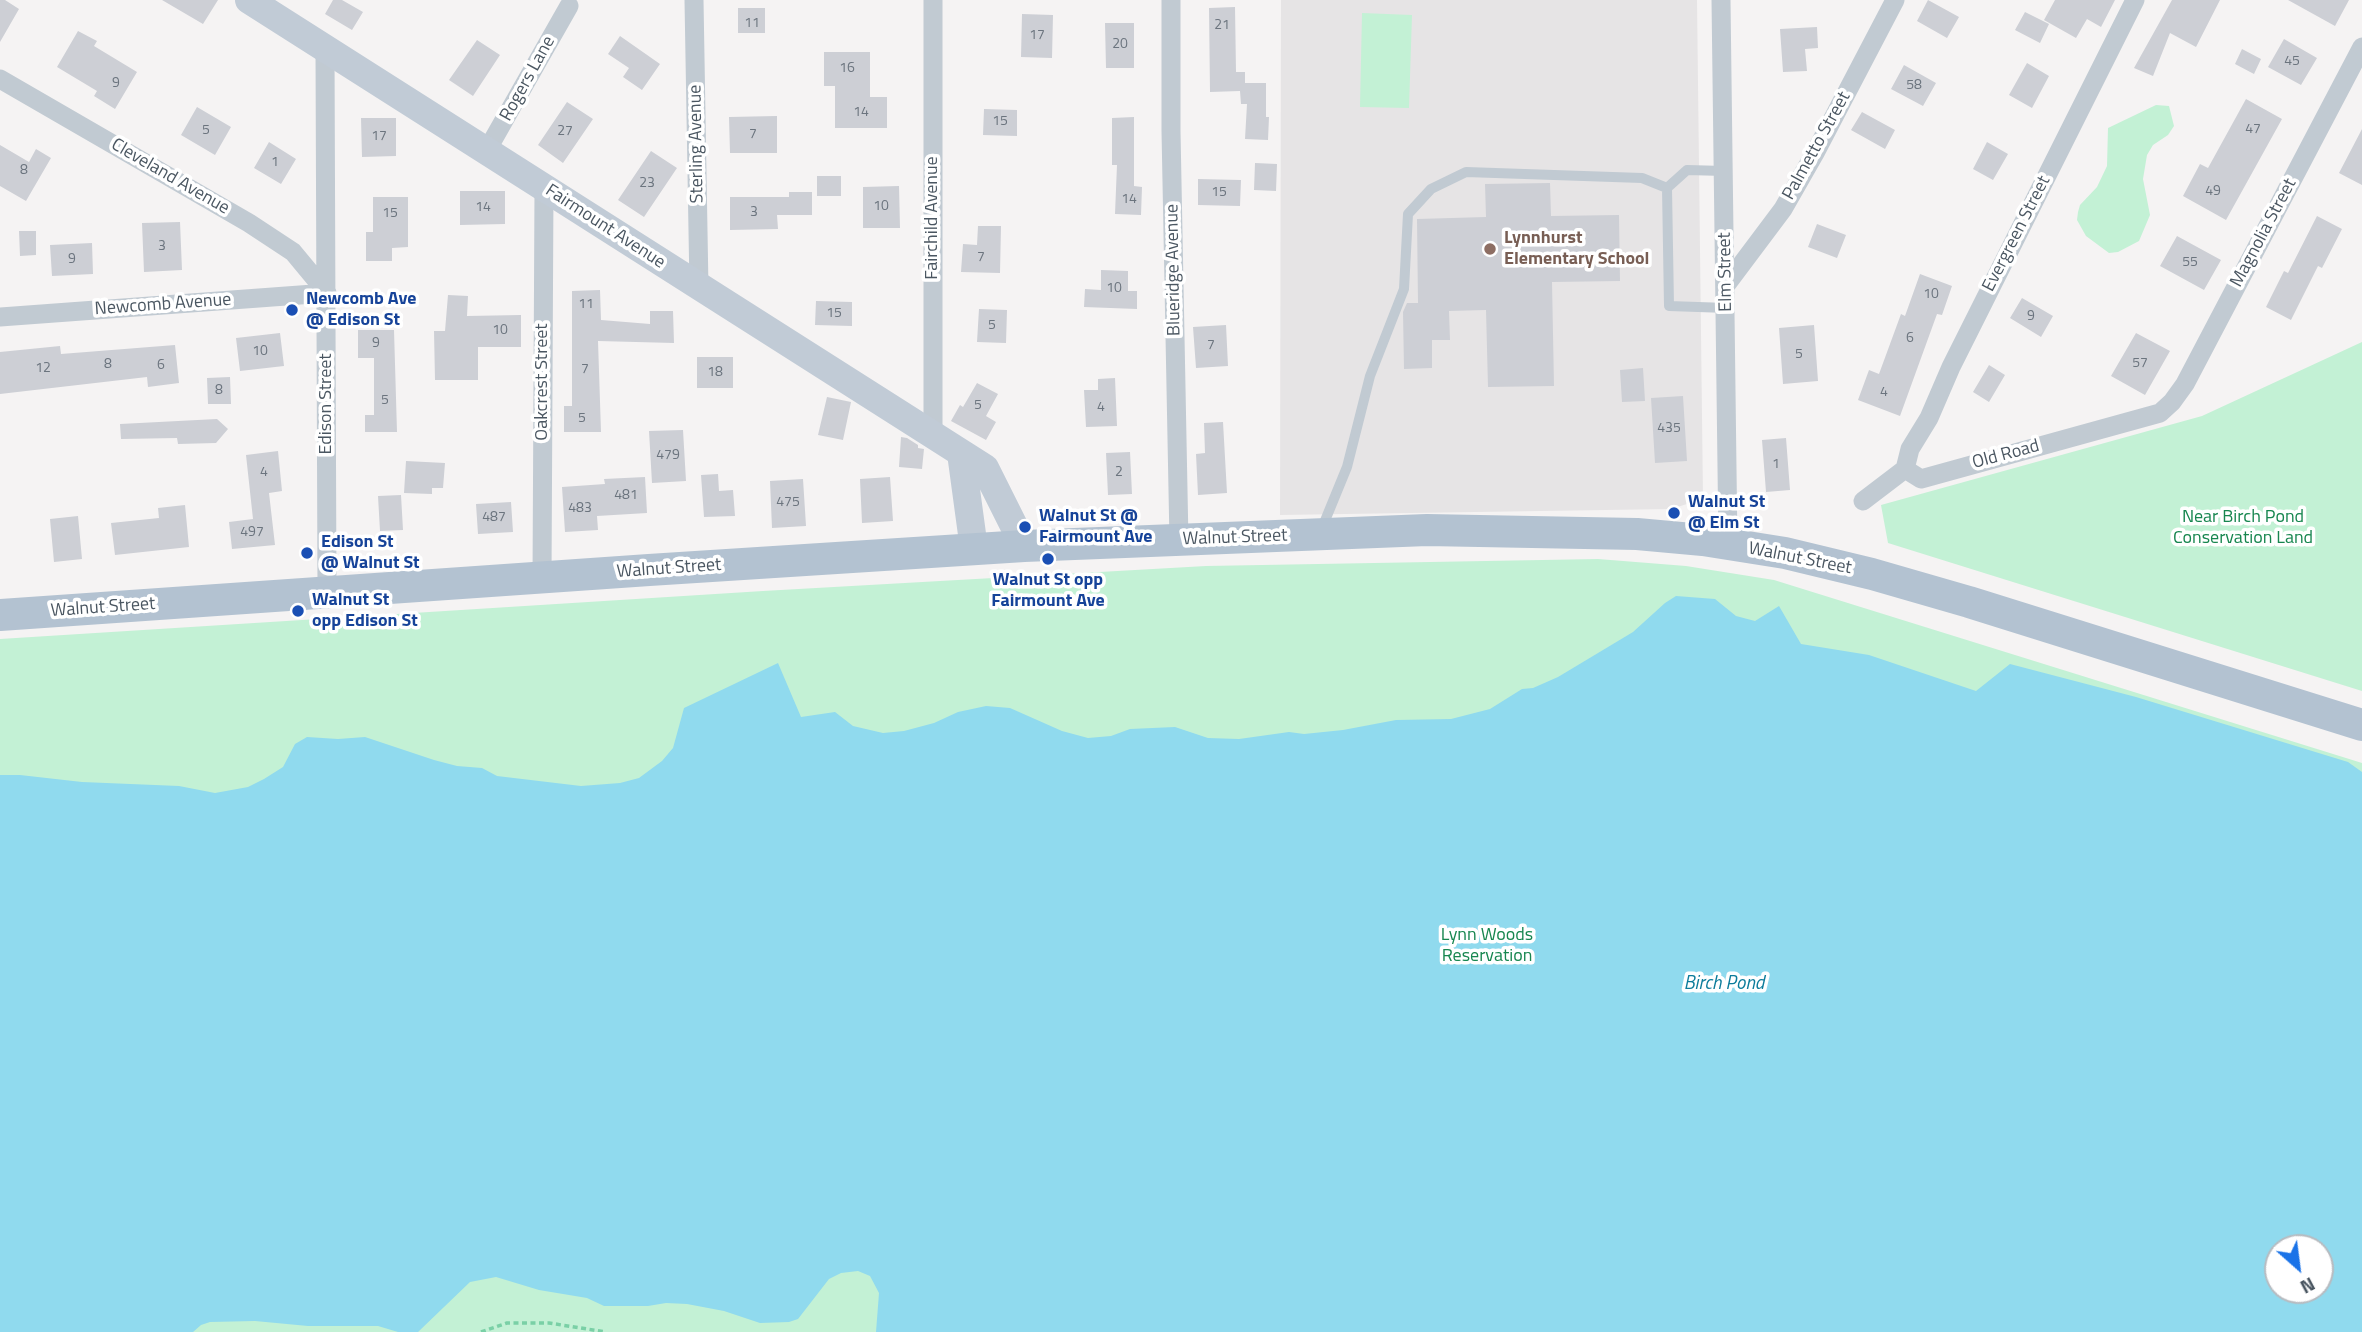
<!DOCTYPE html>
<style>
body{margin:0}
#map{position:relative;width:2362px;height:1332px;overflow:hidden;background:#f5f3f3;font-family:"Titillium Web",sans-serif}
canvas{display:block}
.north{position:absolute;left:2264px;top:1234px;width:70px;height:70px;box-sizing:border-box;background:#fff;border:2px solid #b7bbc0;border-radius:50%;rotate:152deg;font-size:19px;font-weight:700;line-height:28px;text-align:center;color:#4a5661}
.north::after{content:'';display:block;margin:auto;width:24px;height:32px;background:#1a73e8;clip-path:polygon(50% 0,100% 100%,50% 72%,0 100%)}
</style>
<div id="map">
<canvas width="2362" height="1332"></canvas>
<div class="north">N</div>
</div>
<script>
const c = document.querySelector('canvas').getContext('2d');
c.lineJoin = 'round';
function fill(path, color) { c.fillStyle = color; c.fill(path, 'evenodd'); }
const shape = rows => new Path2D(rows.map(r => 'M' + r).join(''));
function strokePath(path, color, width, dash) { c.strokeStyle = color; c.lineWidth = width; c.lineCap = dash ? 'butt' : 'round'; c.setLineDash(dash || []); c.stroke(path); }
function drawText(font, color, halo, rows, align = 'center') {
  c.font = font + ' "Titillium Web",sans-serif'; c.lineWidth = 7; c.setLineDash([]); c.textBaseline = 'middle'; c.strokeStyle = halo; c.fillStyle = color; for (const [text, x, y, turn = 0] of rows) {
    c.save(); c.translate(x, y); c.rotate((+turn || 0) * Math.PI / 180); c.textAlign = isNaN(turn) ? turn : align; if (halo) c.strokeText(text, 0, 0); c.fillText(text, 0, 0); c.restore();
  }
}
fill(shape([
 [1281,0,1697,0,1703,499,1671,509,1280,515]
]), '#e6e4e5');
fill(shape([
 [1362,13,1412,15,1409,108,1360,107],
 [2156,105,2169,106,2174,126,2168,135,2153,145,2147,155,2143,179,2150,215,2139,241,2118,252,2109,253,2086,236,2077,220,2078,212,2080,205,2097,187,2107,166,2108,128],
 [2362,342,2362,691,1888,543,1881,505,2202,416],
 [1598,559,1686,566,1774,580,2362,763,2362,1332,0,1332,0,639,763,591,1206,566],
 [2278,1248,2320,1248,2320,1290,2278,1290]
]), '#c3f1d5');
fill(shape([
 [1676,596,1715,599,1736,616,1755,621,1779,606,1801,644,1869,655,1976,691,2010,664,2136,697,2348,762,2362,772,2362,1332,876,1332,879,1293,870,1276,858,1271,841,1273,829,1279,798,1319,789,1322,760,1323,724,1311,687,1304,666,1303,648,1306,604,1306,587,1298,539,1290,496,1277,470,1282,418,1332,398,1332,378,1326,308,1326,255,1321,210,1322,201,1325,193,1332,0,1332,0,775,20,775,82,782,179,786,215,793,248,787,264,779,283,767,295,744,307,737,338,739,365,737,434,760,457,766,482,768,497,776,581,786,620,783,639,778,662,761,673,748,684,708,778,663,801,717,835,712,853,726,883,733,904,731,934,723,958,712,986,706,1010,708,1062,731,1088,738,1111,736,1130,729,1175,727,1208,738,1239,739,1289,732,1304,734,1343,730,1396,720,1451,719,1490,709,1522,689,1533,688,1558,677,1633,632,1665,603],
 [2278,1248,2320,1248,2320,1290,2278,1290]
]), '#90daee');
fill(shape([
 [0,0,5,0,19,9,0,42],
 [162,0,218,0,203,24],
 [333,0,342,0,363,12,352,30,325,14],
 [1928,0,1959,17,1947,38,1917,21],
 [2055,0,2115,0,2101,27,2087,19,2076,38,2044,20],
 [2172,0,2220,0,2196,47,2170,33,2153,76,2134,68],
 [2288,0,2349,0,2335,26],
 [1235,7,1236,72,1245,72,1245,83,1266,83,1266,117,1269,117,1268,140,1245,139,1247,104,1241,104,1240,91,1210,92,1209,8],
 [738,8,765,8,765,33,738,33],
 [2025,12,2049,24,2040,43,2015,30],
 [1022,14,1053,15,1052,58,1021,57],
 [1105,23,1134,23,1134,68,1106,68],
 [1817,27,1818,48,1805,49,1807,71,1783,72,1780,29],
 [78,31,97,41,94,46,137,72,115,109,94,96,97,91,57,67],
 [620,36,660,64,642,90,623,77,629,68,608,54],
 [2284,39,2317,58,2301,85,2268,67],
 [477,40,500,55,473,96,449,80],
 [2242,49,2261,59,2254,74,2235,64],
 [824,52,870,52,870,97,887,97,887,128,835,128,835,86,824,86],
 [2027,63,2049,76,2032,108,2009,95],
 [1904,65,1936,83,1923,106,1891,89],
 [2246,99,2282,119,2226,220,2183,196,2200,164,2208,168],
 [567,102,593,119,563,163,538,145],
 [197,107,231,127,215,155,181,135],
 [984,109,1017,110,1017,136,983,135],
 [1862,112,1895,130,1885,149,1851,130],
 [777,116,777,153,730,153,729,117],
 [1134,117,1134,186,1142,187,1141,215,1115,214,1117,165,1112,165,1112,118],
 [361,118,396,118,396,156,362,157],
 [2362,129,2362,185,2339,173],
 [269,142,296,159,281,184,254,168],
 [1987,142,2008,154,1993,180,1973,169],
 [0,145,29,162,36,149,51,158,26,201,0,186],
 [651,151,677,168,644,217,618,200],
 [1255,163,1277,164,1276,191,1254,190],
 [817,176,841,176,841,196,817,196],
 [1198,179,1241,180,1240,206,1198,205],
 [1550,183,1551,216,1619,215,1620,281,1552,282,1554,386,1488,387,1486,310,1449,311,1450,340,1432,340,1432,368,1404,369,1403,312,1407,303,1418,303,1417,219,1486,217,1485,184],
 [899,186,900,228,863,228,863,187],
 [460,191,505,191,505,224,460,225],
 [789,192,812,192,812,215,777,215,778,229,730,230,730,197,789,197],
 [373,197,408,197,408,247,392,248,392,261,366,261,366,232,373,232],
 [2317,216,2342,229,2322,268,2318,266,2291,320,2266,307,2284,271,2288,273],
 [180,222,182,270,144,272,142,223],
 [1817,224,1846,235,1837,258,1808,247],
 [978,226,1001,226,1000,273,961,272,963,244,977,245],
 [19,231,36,231,36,255,20,256],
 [2177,236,2221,260,2204,290,2160,266],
 [92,243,93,274,52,276,50,245],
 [1101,270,1128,271,1128,291,1137,291,1137,309,1084,307,1085,289,1101,290],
 [1920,274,1952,286,1942,315,1937,314,1900,416,1858,400,1869,370,1879,374,1901,314,1905,316],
 [600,290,601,320,650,324,650,311,673,311,674,343,598,341,601,432,564,432,564,406,572,406,572,291],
 [448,295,468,296,467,316,521,315,521,347,478,347,478,380,435,380,434,331,445,331],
 [2022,298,2053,316,2041,337,2010,318],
 [816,301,852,302,852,326,815,325],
 [979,309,1007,310,1006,343,977,342],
 [1226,325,1228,366,1196,368,1193,327],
 [1814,325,1818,381,1783,384,1779,328],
 [358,330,394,330,397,432,365,432,365,415,374,415,374,358,358,358],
 [280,333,284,366,240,371,236,338],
 [2136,333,2170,351,2145,395,2111,376],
 [175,345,179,383,148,387,147,377,0,394,0,352,60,346,61,354],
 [697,357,733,357,733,388,697,388],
 [1989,365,2005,375,1989,402,1973,392],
 [1643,368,1645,401,1622,402,1620,370],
 [230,377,231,404,208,404,207,378],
 [1115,378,1117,426,1086,427,1084,390,1098,390,1098,379],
 [977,383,998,394,986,416,996,422,986,440,951,421,960,405,963,407],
 [1683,396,1687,461,1655,463,1651,398],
 [827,397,851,402,843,440,818,435],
 [217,419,228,429,216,443,178,444,177,438,121,439,120,424],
 [1223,422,1227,493,1198,495,1196,454,1205,453,1204,423],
 [683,430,686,481,652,483,649,431],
 [901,437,907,438,918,445,918,448,924,449,922,469,899,467],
 [1786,438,1790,490,1766,492,1762,440],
 [278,451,282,491,269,493,275,545,232,549,229,522,253,519,246,455],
 [1130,452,1132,494,1108,495,1106,453],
 [406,461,445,463,443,488,432,488,432,494,404,493],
 [718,474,719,491,733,490,735,516,704,517,701,475],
 [645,477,647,513,597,516,598,530,565,532,562,487,605,484,604,479],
 [890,477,893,521,862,523,860,479],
 [803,479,806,526,772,528,770,481],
 [401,495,403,530,380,531,378,496],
 [511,502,513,532,478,534,476,504],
 [185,505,189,547,115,555,111,523,159,518,158,508],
 [78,516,82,559,54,562,50,519]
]), '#cdcfd5');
strokePath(shape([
 [481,1332,507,1323,549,1323,606,1332]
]), '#7ad0a6', 3.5, [5, 3.5]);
strokePath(shape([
 [1724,171,1687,170,1667,188,1669,306,1727,308],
 [1322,528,1347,467,1370,376,1404,289,1408,214,1431,189,1466,172,1642,178,1667,188]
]), '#c1cad2', 10);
strokePath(shape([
 [694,0,699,288],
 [1171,0,1171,131,1179,541],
 [1721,0,1728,545],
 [325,49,327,592],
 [0,79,249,223,293,252,327,293],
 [486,152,569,6],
 [1726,285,1783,209,1815,153,1895,0],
 [0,317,327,293],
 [933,435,933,0],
 [1905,469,1910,449,1929,418,1951,367,2135,0],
 [1863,501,1905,469,1921,479,2160,413,2172,402,2185,384,2362,47],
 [542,577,544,188]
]), '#c1cad2', 19);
strokePath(shape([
 [249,0,985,468,1024,546],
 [961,453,974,549]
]), '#c1cbd6', 28);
strokePath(shape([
 [0,615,649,570,1024,546,1427,530,1637,534,1703,540,1785,553,1872,574,1969,602,2362,725]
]), '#b3c2d1', 32);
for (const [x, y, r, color] of [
 [1490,249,7,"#8d6e63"],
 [292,310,7,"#1a4fb4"],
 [1674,513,7,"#1a4fb4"],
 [1025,527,7,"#1a4fb4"],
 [307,553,7,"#1a4fb4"],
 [1048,559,7,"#1a4fb4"],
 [298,611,7,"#1a4fb4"]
]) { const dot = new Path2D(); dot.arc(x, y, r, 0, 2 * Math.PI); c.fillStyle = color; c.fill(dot); strokePath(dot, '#fff', 2.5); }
drawText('14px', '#6b747e', null, [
 ["11",752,24],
 ["21",1222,26],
 ["17",1037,36],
 ["20",1120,45],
 ["45",2292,62],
 ["16",847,69],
 ["9",116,84],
 ["58",1914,86],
 ["14",861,113],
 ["15",1000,122],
 ["47",2253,130],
 ["5",206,131],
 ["27",565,132],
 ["7",753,135],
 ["17",379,137],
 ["1",275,163],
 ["8",24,171],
 ["23",647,184],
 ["49",2213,192],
 ["15",1219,193],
 ["14",1129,200],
 ["10",881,207],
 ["14",483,208],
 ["3",754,213],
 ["15",390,214],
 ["3",162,247],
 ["7",981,258],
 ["9",72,260],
 ["55",2190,263],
 ["10",1114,289],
 ["10",1931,295],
 ["11",586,305],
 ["15",834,314],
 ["9",2031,317],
 ["5",992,326],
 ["10",500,331],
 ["6",1910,339],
 ["9",376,344],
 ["7",1211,346],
 ["10",260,352],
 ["5",1799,355],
 ["57",2140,364],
 ["8",108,365],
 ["6",161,366],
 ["12",43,369],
 ["7",585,370],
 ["18",715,373],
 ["8",219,391],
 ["4",1884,393],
 ["5",385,401],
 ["5",978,406],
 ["4",1101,408],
 ["5",582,419],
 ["435",1669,429],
 ["479",668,456],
 ["1",1776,465],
 ["4",264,473],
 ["2",1119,473],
 ["481",626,496],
 ["475",788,503],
 ["483",580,509],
 ["487",494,518],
 ["497",252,533]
]);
drawText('18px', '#4a5661', '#fff', [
 ["Rogers Lane",528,79,-61],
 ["Sterling Avenue",697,144,-91],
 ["Palmetto Street",1817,146,-61],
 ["Cleveland Avenue",170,177,30],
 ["Fairchild Avenue",933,218,-90],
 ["Fairmount Avenue",605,227,33],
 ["Magnolia Street",2264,233,-62],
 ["Evergreen Street",2017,234,-63],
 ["Blueridge Avenue",1174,270,-91],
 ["Elm Street",1726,272,-91],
 ["Newcomb Avenue",163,305,-4],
 ["Oakcrest Street",543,382,-90],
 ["Edison Street",327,404,-90],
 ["Old Road",2006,455,-15],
 ["Walnut Street",1235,538,-2],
 ["Walnut Street",1800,559,11],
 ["Walnut Street",669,569,-4],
 ["Walnut Street",103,608,-4]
]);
drawText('bold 18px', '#785e54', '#fff', [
 ["Lynnhurst",1504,239],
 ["Elementary School",1504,260]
], 'left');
drawText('bold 18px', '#164399', '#fff', [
 ["Newcomb Ave",306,300],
 ["@ Edison St",306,321],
 ["Walnut St",1688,503],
 ["@ Elm St",1688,524],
 ["Walnut St @",1039,517],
 ["Fairmount Ave",1039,538],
 ["Edison St",321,543],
 ["@ Walnut St",321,564],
 ["Walnut St opp",1048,581,"center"],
 ["Fairmount Ave",1048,602,"center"],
 ["Walnut St",312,601],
 ["opp Edison St",312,622]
], 'left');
drawText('18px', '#17864f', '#fff', [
 ["Near Birch Pond",2243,518],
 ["Conservation Land",2243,539],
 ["Lynn Woods",1487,936],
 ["Reservation",1487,957]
]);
drawText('italic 19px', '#0c7c9b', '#fff', [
 ["Birch Pond",1724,984]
]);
</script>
